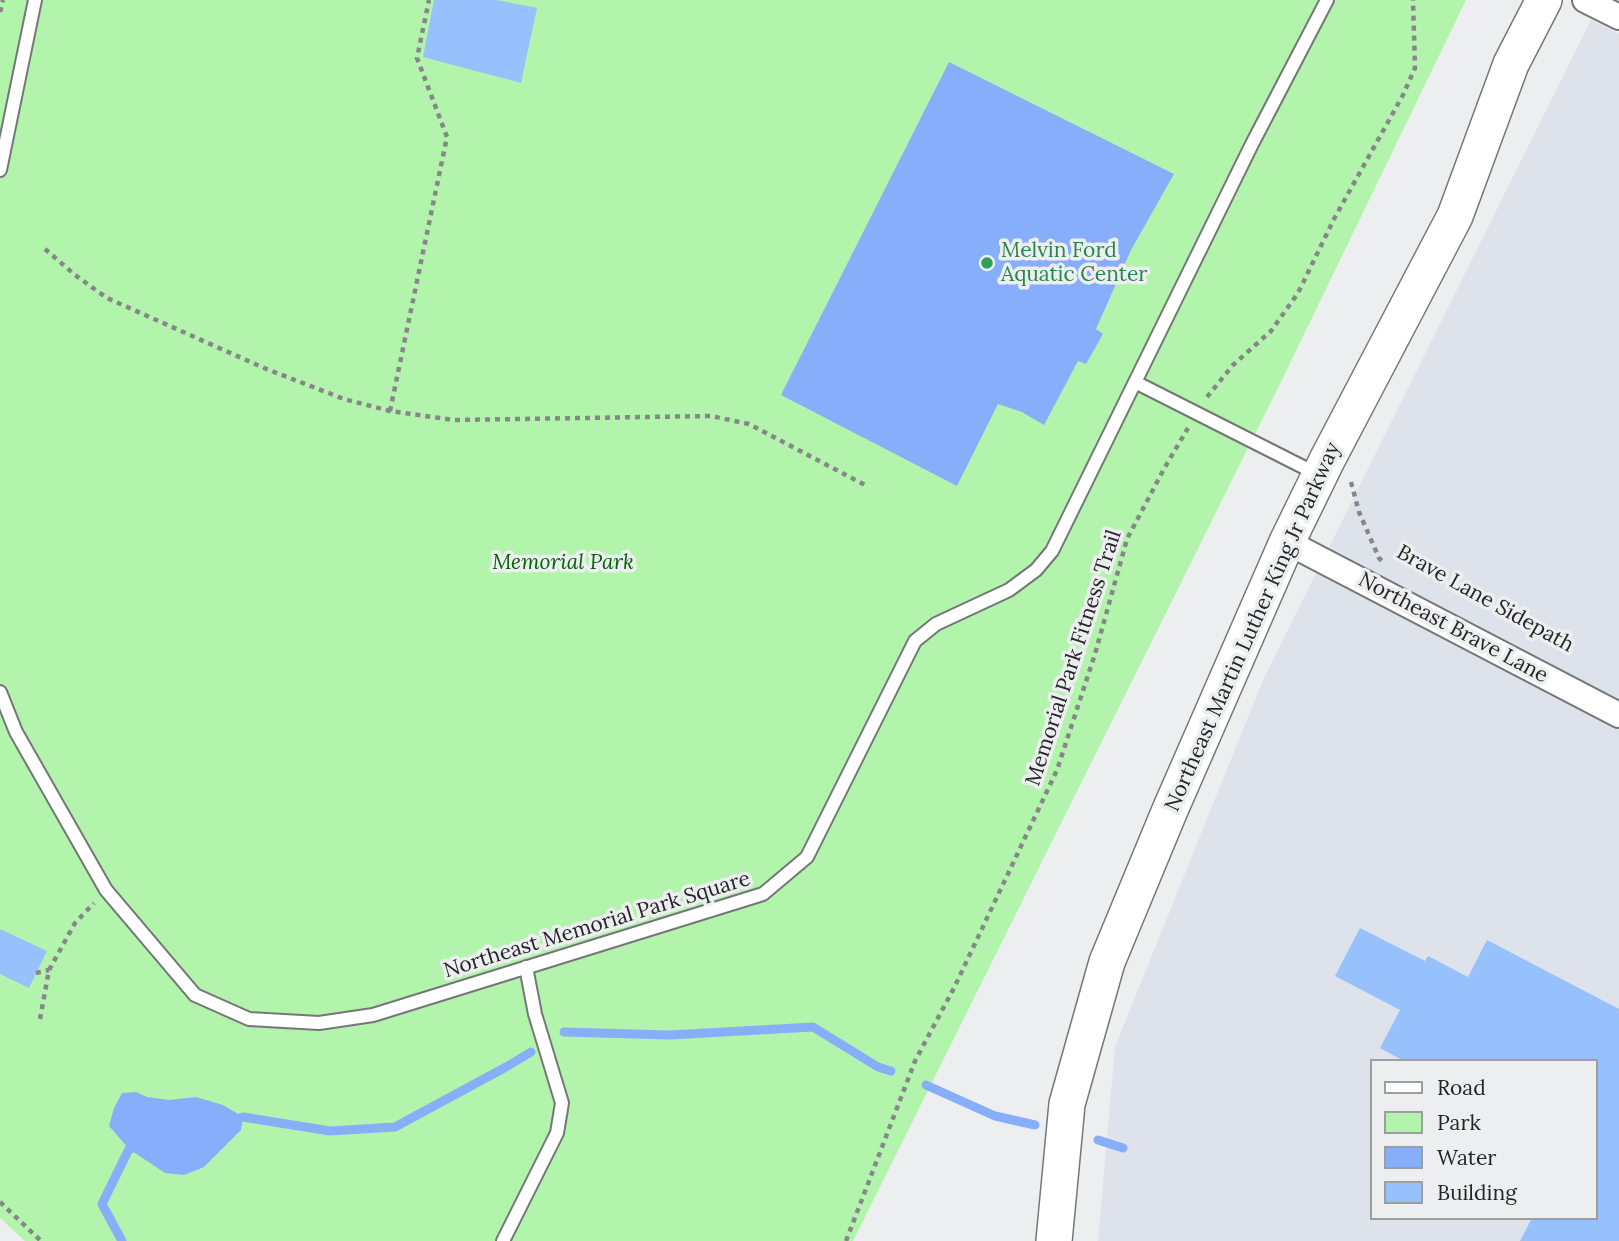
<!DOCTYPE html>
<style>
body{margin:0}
#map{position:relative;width:1619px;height:1241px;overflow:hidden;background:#edeef0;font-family:Lora,serif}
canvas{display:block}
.legend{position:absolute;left:1370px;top:1059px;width:228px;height:161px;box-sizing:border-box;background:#edeef0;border:2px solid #9d9e9f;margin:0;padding:9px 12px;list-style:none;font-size:21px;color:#252526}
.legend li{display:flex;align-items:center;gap:14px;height:35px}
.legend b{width:35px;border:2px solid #9d9e9f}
</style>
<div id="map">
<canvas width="1619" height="1241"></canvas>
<ul class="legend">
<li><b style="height:9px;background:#fff"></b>Road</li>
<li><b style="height:19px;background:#b2f4ac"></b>Park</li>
<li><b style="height:19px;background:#87aefb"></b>Water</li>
<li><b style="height:19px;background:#97c1fc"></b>Building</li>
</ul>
</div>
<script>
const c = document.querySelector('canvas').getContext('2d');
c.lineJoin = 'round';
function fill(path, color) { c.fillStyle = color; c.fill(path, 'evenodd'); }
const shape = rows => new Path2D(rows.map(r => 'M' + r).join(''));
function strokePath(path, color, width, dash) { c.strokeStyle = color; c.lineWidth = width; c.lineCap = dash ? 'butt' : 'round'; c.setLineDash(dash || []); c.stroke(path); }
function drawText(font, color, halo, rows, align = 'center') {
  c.font = font + ' Lora,serif'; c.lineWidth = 7; c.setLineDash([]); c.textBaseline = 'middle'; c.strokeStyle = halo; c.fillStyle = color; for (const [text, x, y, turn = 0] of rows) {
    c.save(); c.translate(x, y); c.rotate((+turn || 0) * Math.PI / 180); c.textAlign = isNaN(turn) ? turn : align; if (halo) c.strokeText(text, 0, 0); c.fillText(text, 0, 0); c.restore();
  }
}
fill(shape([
 [1591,20,1619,34,1619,1241,1098,1241,1115,1047,1263,680],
 [1372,1061,1596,1061,1596,1218,1372,1218]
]), '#dde2eb');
fill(shape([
 [0,0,1466,0,1278,388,853,1241,25,1241,0,1218]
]), '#b2f4ac');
fill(shape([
 [949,62,1174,174,1131,250,1096,329,1103,334,1086,364,1078,361,1044,425,1022,412,998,404,957,486,781,395],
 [136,1092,147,1097,169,1100,196,1097,223,1105,243,1117,241,1130,204,1167,184,1175,165,1173,129,1149,109,1126,114,1108,122,1093]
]), '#87aefb');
strokePath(shape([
 [564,1032,670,1035,813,1027,878,1067,891,1071],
 [926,1085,995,1116,1035,1125],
 [231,1120,243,1117,330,1131,395,1127,506,1067,531,1052],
 [1098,1140,1123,1148],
 [122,1241,102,1204,129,1149,141,1146]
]), '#87aefb', 9);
fill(shape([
 [434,0,497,0,537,8,521,83,423,57],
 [1360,928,1425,961,1428,956,1468,977,1487,940,1619,1009,1619,1241,1520,1241,1532,1218,1596,1218,1596,1061,1404,1061,1380,1048,1400,1010,1335,976],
 [0,929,47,951,29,988,0,974]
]), '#97c1fc');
const lane = shape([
 [0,170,35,0],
 [1135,382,1319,475],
 [0,692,16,732,106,890,195,995,249,1019,319,1023,373,1015,763,894,807,857,915,641,936,624,1009,590,1036,570,1052,551,1252,144,1327,0],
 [503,1241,557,1133,562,1103,535,1014,526,967]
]);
const street = shape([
 [1585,0,1619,17],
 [1287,542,1619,715]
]);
const secondary = shape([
 [1054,1241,1067,1104,1107,962,1170,810,1287,542,1327,460,1455,216,1511,64,1544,0]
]);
strokePath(lane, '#757677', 16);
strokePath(street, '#757677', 28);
strokePath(secondary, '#757677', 38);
strokePath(shape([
 [0,12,3,0],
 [45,249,75,275,107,298,264,368,344,399,390,411,454,420,711,416,749,424,865,485],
 [1207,397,1233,365,1271,331,1298,293,1334,219,1403,95,1415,68,1413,0],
 [390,411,447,137,417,58,429,0],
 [1351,482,1359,512,1379,558,1382,561],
 [36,973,49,970],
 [40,1019,49,970,75,923,94,903],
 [0,1202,41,1241],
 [846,1241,915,1061,954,988,1057,770,1095,654,1127,539,1165,467,1188,428]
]), '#878789', 4.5, [5, 5]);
strokePath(lane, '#fff', 12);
strokePath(street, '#fff', 24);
strokePath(secondary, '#fff', 35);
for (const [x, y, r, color] of [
 [987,263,7,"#2e9e5b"]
]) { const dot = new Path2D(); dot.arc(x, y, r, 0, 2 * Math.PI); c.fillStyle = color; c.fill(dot); strokePath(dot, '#edeef0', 2.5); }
drawText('21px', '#27864d', '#edeef0', [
 ["Melvin Ford",1001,251],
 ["Aquatic Center",1001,275]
], 'left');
drawText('italic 21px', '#016500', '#edeef0', [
 ["Memorial Park",563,563]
]);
drawText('21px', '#252526', '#edeef0', [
 ["Brave Lane Sidepath",1485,599,29],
 ["Northeast Martin Luther King Jr Parkway",1253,627,-66],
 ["Northeast Brave Lane",1453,628,28],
 ["Memorial Park Fitness Trail",1074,658,-72],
 ["Northeast Memorial Park Square",597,925,-17]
]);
</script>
